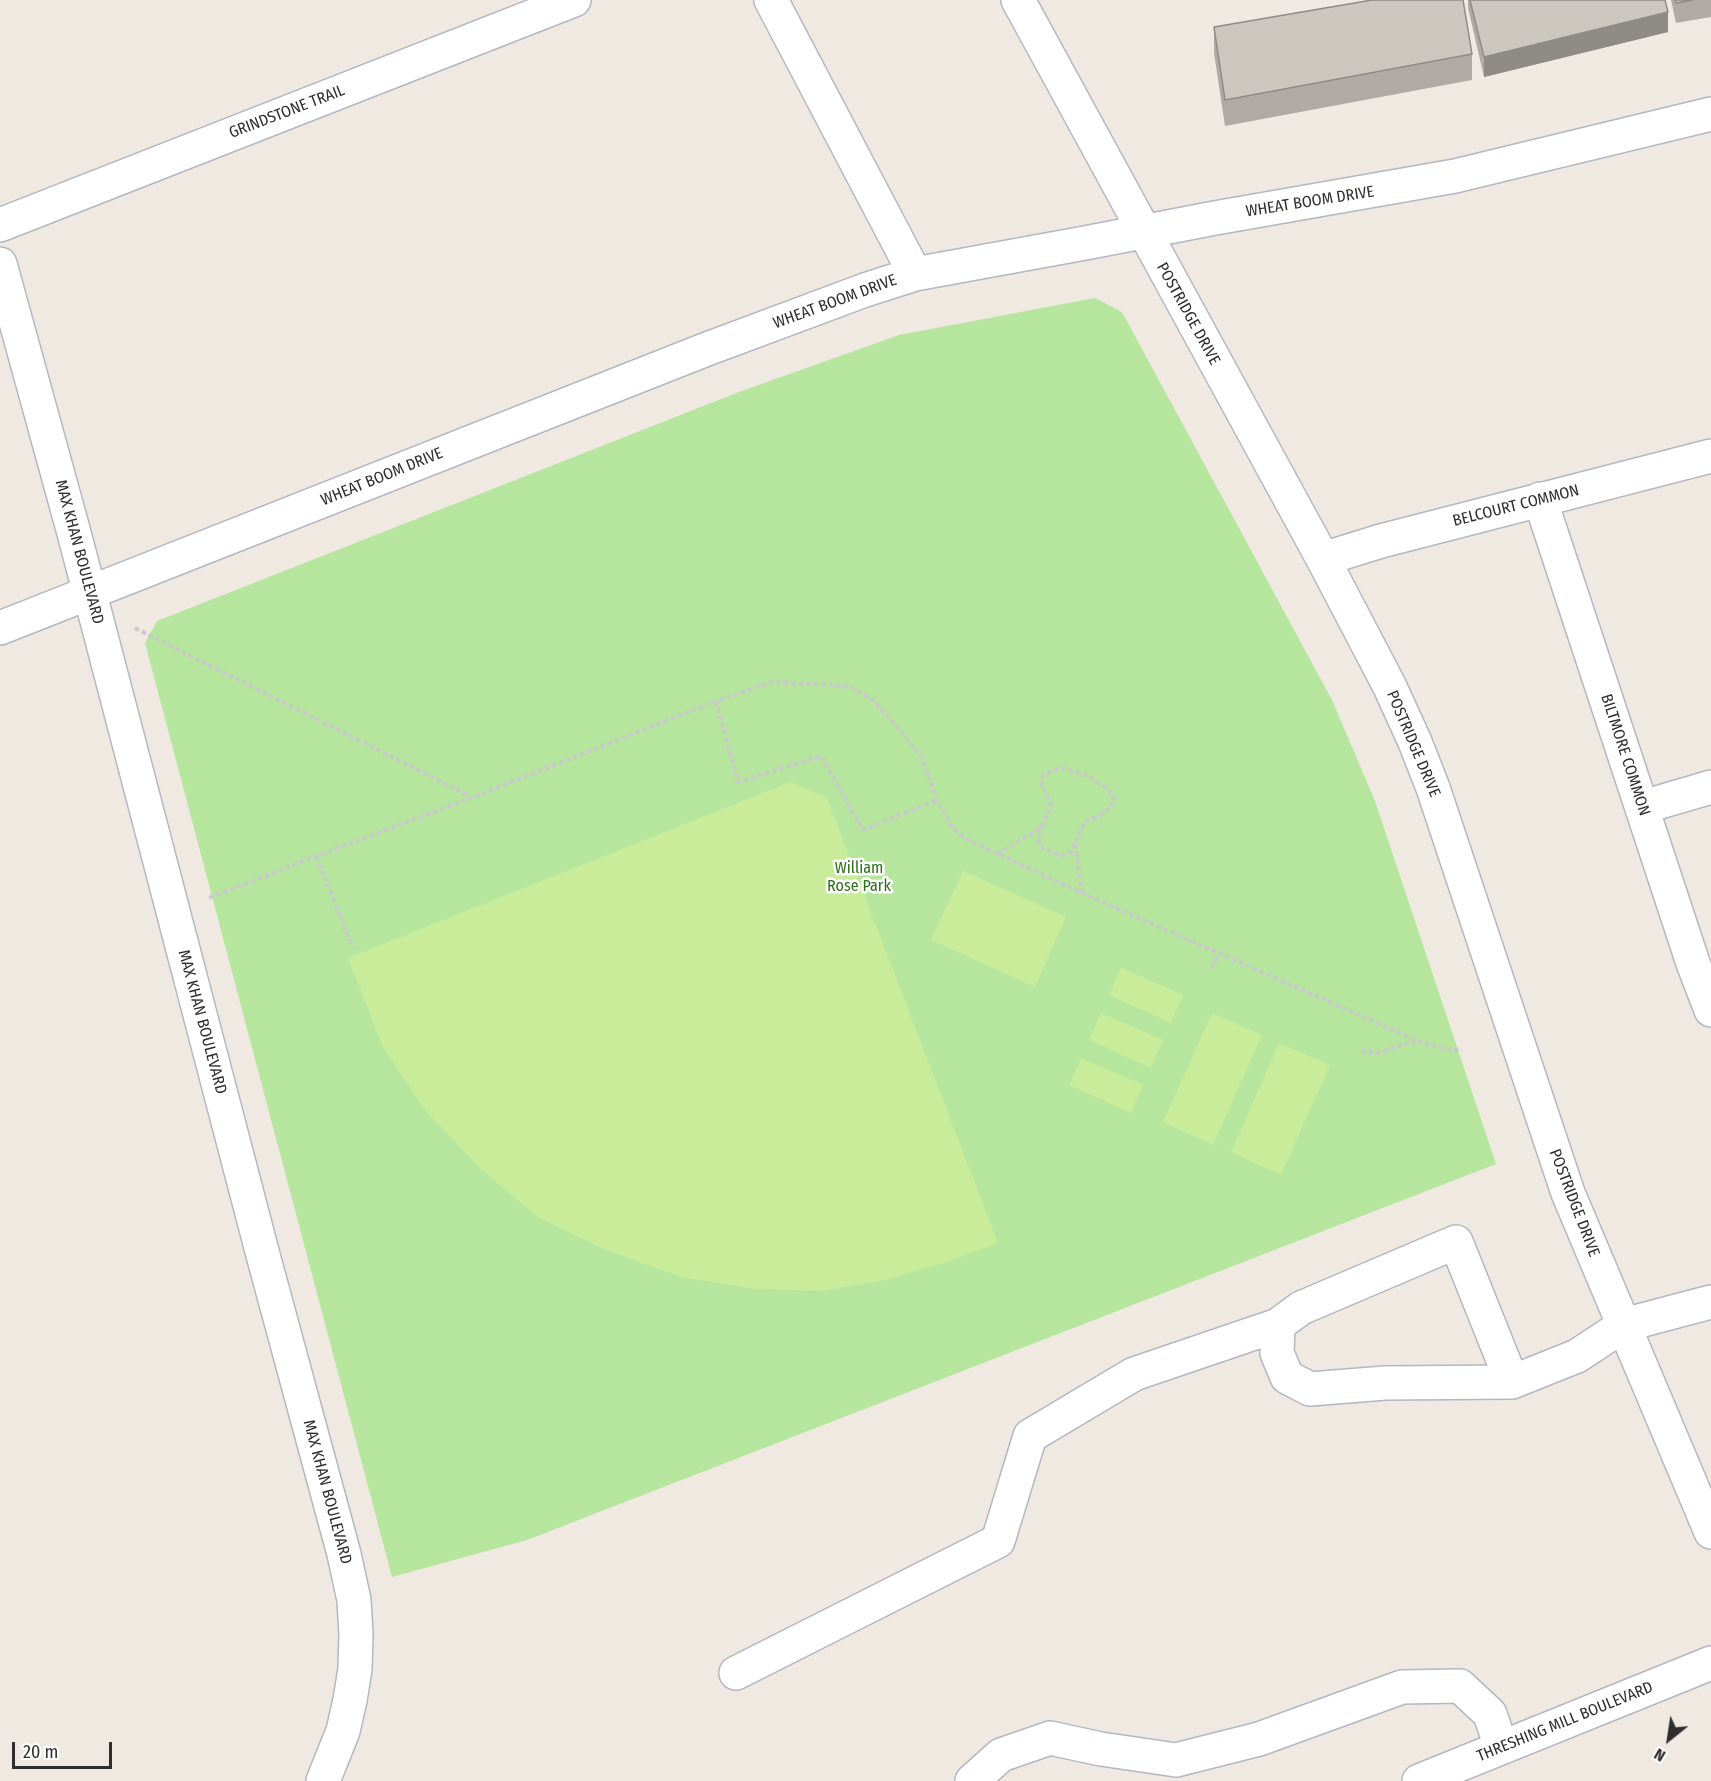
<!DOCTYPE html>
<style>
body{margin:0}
#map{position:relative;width:1711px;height:1781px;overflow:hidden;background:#efe9e1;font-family:"Fira Sans Condensed",sans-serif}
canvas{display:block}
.north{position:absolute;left:1639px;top:1709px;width:60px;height:60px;-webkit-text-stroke:4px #fff;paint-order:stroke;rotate:210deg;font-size:16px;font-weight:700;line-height:24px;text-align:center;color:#2e2e2e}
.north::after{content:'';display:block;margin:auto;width:21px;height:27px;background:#2e2e2e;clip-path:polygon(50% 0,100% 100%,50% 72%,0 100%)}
.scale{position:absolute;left:12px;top:1742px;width:100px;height:27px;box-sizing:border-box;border:3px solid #2e2e2e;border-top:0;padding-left:8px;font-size:18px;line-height:21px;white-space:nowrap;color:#2e2e2e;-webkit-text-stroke:4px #fff;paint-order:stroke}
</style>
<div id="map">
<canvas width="1711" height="1781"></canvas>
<div class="north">N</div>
<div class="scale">20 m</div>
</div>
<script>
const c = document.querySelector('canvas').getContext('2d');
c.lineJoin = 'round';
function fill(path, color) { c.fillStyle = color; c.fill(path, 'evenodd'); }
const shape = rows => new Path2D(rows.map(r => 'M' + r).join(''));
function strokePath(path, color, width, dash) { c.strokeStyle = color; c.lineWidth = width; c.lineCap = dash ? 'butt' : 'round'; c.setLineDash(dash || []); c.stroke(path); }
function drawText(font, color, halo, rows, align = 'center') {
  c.font = font + ' "Fira Sans Condensed",sans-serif'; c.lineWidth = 5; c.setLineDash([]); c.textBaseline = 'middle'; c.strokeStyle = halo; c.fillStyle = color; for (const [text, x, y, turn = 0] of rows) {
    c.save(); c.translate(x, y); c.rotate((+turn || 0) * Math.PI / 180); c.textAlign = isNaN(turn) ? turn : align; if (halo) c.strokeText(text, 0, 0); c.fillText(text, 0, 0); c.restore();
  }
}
fill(shape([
 [1095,298,1122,312,1332,700,1375,801,1496,1164,527,1540,392,1577,145,643,157,621,739,392,899,335]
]), '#b6e59e');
fill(shape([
 [790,782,827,798,998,1243,943,1263,882,1281,822,1291,756,1289,681,1277,606,1250,538,1217,481,1169,427,1113,383,1047,348,958],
 [963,871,1066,917,1035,987,931,940],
 [1121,968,1183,995,1171,1023,1109,995],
 [1101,1013,1163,1040,1151,1068,1089,1040],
 [1212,1013,1262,1035,1213,1145,1163,1122],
 [1279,1043,1330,1065,1281,1175,1231,1152],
 [1081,1058,1143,1085,1131,1113,1069,1085]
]), '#c9ec9a');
const minor = shape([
 [771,0,915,274],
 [1018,0,1323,559,1390,687,1415,742,1433,788,1568,1193,1711,1532],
 [0,225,574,0],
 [0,264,74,533,263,1255,344,1554,354,1600,356,1634,355,1669,350,1700,343,1731,323,1781],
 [1540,499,1693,963,1711,1010],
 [1323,559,1381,541,1711,456],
 [0,628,707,349,865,290,915,274,1085,243,1215,218,1455,176,1711,114],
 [1643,807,1711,787],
 [1512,1382,1456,1242,1301,1308,1278,1325,1277,1353,1287,1377,1310,1389,1385,1383,1512,1382,1577,1356,1624,1325,1711,1302],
 [736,1673,998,1541,1030,1436,1134,1374,1278,1325],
 [972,1781,1001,1755,1050,1738,1101,1749,1176,1760,1259,1739,1402,1687,1460,1686,1490,1714,1501,1747],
 [1419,1781,1711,1663]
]);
strokePath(minor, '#b4b7c1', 36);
strokePath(shape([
 [135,628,472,797],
 [716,701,738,782,821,756,863,830,937,800],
 [1075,844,1082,893],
 [997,854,1042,827,1051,805,1042,785,1043,776,1053,770,1062,768,1086,775,1105,787,1114,797,1111,808,1101,815,1085,821,1071,852,1061,856,1042,848,1038,842,1042,827],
 [316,856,353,948],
 [209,898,316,856,473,797,716,701,772,682,832,685,851,687,873,700,899,729,922,758,937,800,952,827,964,838,1082,893,1416,1040,1445,1049,1462,1050],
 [1211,968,1219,954],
 [1361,1052,1377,1053,1415,1041]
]), '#c9c9c9', 4, [4.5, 3]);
strokePath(minor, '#fff', 33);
fill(shape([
 [1468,0,1665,0,1668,32,1484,77,1468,8],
 [1671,0,1711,0,1711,17,1676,23],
 [1214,27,1472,54,1472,80,1225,126,1214,53]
]), '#afaba4');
fill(shape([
 [1668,12,1668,32,1484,77,1484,57]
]), '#8e8b86');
const building = shape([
 [1372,0,1463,0,1472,54,1225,100,1214,27,1372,0],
 [1470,0,1665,0,1668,12,1484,57,1470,0],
 [1675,0,1693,0,1676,3,1675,0]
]);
fill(building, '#cbc7bf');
strokePath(building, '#8e8b86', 1.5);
drawText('16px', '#2e2e2e', '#fff', [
 ["GRINDSTONE TRAIL",287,112,-21],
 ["WHEAT BOOM DRIVE",1310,202,-9],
 ["WHEAT BOOM DRIVE",835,302,-20],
 ["POSTRIDGE DRIVE",1188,314,61],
 ["WHEAT BOOM DRIVE",382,477,-22],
 ["BELCOURT COMMON",1516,506,-14],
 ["MAX KHAN BOULEVARD",79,552,75],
 ["POSTRIDGE DRIVE",1413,744,67],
 ["BILTMORE COMMON",1625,755,72],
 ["MAX KHAN BOULEVARD",202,1022,75],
 ["POSTRIDGE DRIVE",1574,1203,69],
 ["MAX KHAN BOULEVARD",327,1492,75],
 ["THRESHING MILL BOULEVARD",1565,1722,-22]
]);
drawText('16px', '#2c6e1b', '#fff', [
 ["William",859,869],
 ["Rose Park",859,887]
]);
</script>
